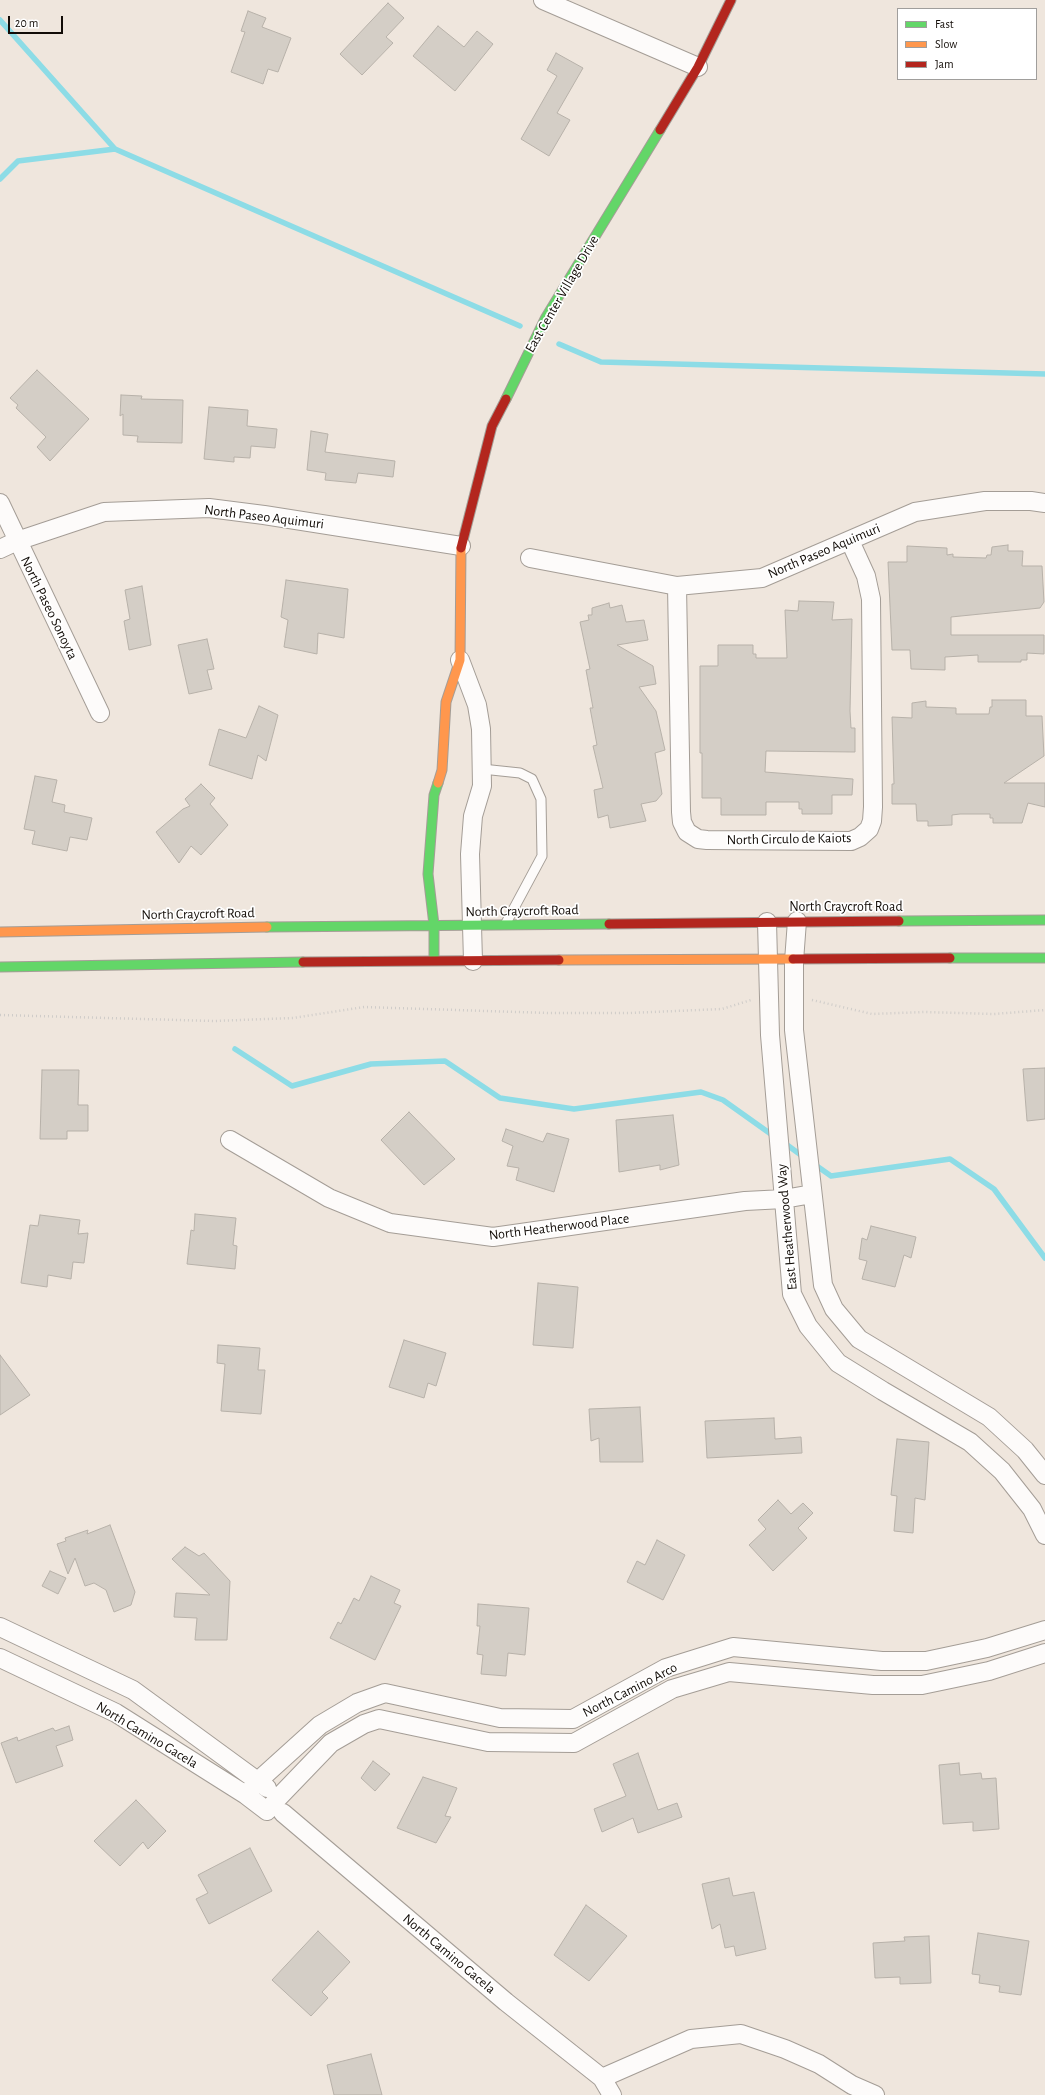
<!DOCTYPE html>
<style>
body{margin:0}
#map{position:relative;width:1045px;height:2095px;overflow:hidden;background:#efe6dd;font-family:"Alegreya Sans",sans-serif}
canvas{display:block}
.legend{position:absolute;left:897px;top:8px;width:140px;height:72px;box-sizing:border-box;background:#fff;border:1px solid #a09e9c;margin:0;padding:5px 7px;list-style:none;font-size:12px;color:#120c07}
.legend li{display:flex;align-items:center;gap:8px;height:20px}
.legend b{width:20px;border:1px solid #a09e9c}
.scale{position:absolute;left:8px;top:16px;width:55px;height:18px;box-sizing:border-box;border:2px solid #120c07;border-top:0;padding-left:5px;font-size:12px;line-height:14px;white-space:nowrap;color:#120c07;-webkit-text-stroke:3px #fff;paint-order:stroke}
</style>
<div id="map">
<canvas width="1045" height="2095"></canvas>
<ul class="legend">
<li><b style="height:5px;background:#63d668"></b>Fast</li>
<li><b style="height:5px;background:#ff974d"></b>Slow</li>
<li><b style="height:5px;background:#b3261e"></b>Jam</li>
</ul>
<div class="scale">20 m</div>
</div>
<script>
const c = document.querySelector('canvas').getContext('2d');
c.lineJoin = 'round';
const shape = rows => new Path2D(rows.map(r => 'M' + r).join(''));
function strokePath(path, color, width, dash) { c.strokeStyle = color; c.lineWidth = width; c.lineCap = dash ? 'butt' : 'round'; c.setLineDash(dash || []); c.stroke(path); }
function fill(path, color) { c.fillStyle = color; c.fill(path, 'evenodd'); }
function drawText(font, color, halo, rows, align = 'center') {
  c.font = font + ' "Alegreya Sans",sans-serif'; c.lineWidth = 3.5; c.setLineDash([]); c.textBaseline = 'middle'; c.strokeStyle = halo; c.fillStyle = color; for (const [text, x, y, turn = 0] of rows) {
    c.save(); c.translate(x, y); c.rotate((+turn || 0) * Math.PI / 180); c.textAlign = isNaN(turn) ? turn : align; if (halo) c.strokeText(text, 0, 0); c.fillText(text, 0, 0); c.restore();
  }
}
strokePath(shape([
 [0,20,115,149,520,326],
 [0,179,18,161,115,149],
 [559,344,601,362,1045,374],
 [235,1049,292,1086,371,1064,445,1061,500,1098,574,1109,701,1092,723,1100,775,1137],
 [783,1142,805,1158],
 [814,1164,831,1176,950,1159,994,1189,1045,1258]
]), '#8ddce6', 5.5);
const building = shape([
 [388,3,404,18,386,37,393,43,362,75,340,54,388,3],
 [248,11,266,18,262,27,291,38,278,72,268,69,263,84,231,72,245,32,241,31,248,11],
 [438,26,464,47,477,31,493,44,455,91,413,56,438,26],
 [556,53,583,68,557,113,570,120,549,156,521,139,557,76,547,70,556,53],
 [37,370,89,419,50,461,37,447,46,437,16,408,18,405,10,398,37,370],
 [121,395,142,396,141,399,183,400,182,443,137,442,138,436,123,435,123,414,120,416,121,395],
 [209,407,248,410,247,426,277,429,275,448,251,446,250,458,234,457,234,462,204,459,209,407],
 [311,431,328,434,325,452,395,461,393,477,358,473,356,483,325,480,326,473,307,470,311,431],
 [1008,545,1008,551,1023,551,1022,566,1042,566,1044,602,1040,608,951,617,951,635,1044,635,1044,654,1027,653,1027,660,1021,660,1021,662,978,662,978,655,945,657,945,670,911,669,910,650,892,650,888,562,907,562,907,546,947,548,947,555,953,554,953,557,986,558,987,555,991,555,992,547,1008,545],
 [286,580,348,589,344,638,318,633,317,654,284,647,288,620,281,617,286,580],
 [142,586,151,645,129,650,124,621,130,619,125,590,142,586],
 [799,601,834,602,832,620,852,619,850,711,851,728,855,728,855,752,766,751,765,772,853,779,852,795,832,795,832,814,802,814,802,809,799,809,799,802,766,802,766,815,721,815,721,798,702,798,702,753,700,753,700,666,718,666,718,645,753,645,753,654,756,654,756,658,787,658,785,610,798,611,799,601],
 [609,603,610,608,622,605,626,622,644,620,648,640,617,645,653,666,656,684,639,687,656,711,665,750,655,753,662,794,656,801,641,804,646,821,610,828,608,815,598,818,594,790,603,788,593,746,597,745,590,708,593,708,586,670,590,669,580,622,589,620,588,615,592,615,592,608,609,603],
 [207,639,214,669,207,670,212,689,189,694,178,645,207,639],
 [992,700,1026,700,1026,716,1042,716,1044,756,1004,783,1045,783,1045,807,1028,803,1022,823,993,823,993,818,990,818,990,814,960,814,952,815,952,825,928,826,928,821,917,821,916,804,892,804,892,784,894,784,892,717,912,718,912,703,926,701,926,707,956,708,956,714,989,714,990,707,992,707,992,700],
 [259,706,278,715,266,761,258,755,252,779,209,765,219,729,246,738,259,706],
 [35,776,57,780,52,802,65,805,64,812,92,818,87,840,70,837,67,851,32,844,35,831,24,829,35,776],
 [201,784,215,798,210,804,228,825,201,855,191,846,179,863,156,832,183,809,190,806,185,799,201,784],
 [1045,1068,1045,1119,1027,1121,1023,1069,1045,1068],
 [42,1070,79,1070,78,1105,88,1105,88,1131,67,1131,67,1139,40,1139,42,1070],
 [409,1112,455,1159,424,1185,381,1140,409,1112],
 [673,1115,679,1165,660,1170,660,1165,619,1172,616,1120,673,1115],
 [506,1129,543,1142,547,1133,569,1139,554,1192,516,1180,519,1168,507,1166,513,1146,502,1141,506,1129],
 [195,1214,236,1218,233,1245,237,1246,235,1269,187,1264,191,1230,194,1231,195,1214],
 [40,1215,80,1220,78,1234,88,1233,84,1263,73,1262,71,1279,48,1275,47,1287,21,1283,30,1225,38,1226,40,1215],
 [871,1226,916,1237,911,1258,904,1255,895,1287,862,1279,867,1261,859,1259,862,1238,867,1240,871,1226],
 [538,1283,578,1287,573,1348,533,1345,538,1283],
 [404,1340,446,1353,436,1386,428,1383,424,1398,389,1387,404,1340],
 [218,1345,260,1348,258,1370,265,1370,261,1414,221,1411,225,1364,217,1363,218,1345],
 [0,1355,30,1395,0,1415,0,1355],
 [640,1407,643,1462,600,1462,599,1438,591,1441,589,1409,640,1407],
 [774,1418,775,1439,801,1437,802,1453,707,1458,705,1421,774,1418],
 [897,1439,929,1442,925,1500,915,1498,913,1533,894,1531,897,1496,891,1495,897,1439],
 [778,1500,791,1514,803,1503,813,1513,798,1528,807,1538,773,1571,749,1545,766,1529,758,1520,778,1500],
 [110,1525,135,1592,131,1605,114,1612,106,1590,94,1583,85,1586,75,1558,68,1574,57,1544,66,1541,65,1538,88,1530,87,1534,110,1525],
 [657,1540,685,1555,663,1600,627,1582,637,1561,645,1565,657,1540],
 [185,1547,199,1556,204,1553,230,1581,227,1640,195,1640,197,1618,174,1617,176,1593,210,1595,172,1559,185,1547],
 [50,1571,66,1578,58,1594,42,1586,50,1571],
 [371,1576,400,1590,394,1603,401,1606,375,1660,330,1638,338,1622,341,1624,354,1598,359,1601,371,1576],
 [478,1604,529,1608,525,1655,508,1653,506,1676,481,1674,483,1655,477,1654,480,1626,477,1626,478,1604],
 [69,1726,73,1740,56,1746,63,1766,16,1783,1,1743,17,1737,18,1741,53,1728,55,1731,69,1726],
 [638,1753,658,1810,677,1803,682,1817,638,1833,633,1818,602,1832,594,1809,626,1796,613,1764,638,1753],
 [373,1761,390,1774,375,1791,361,1778,373,1761],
 [959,1763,960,1775,981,1773,982,1779,996,1778,999,1829,973,1831,973,1822,943,1824,939,1765,959,1763],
 [423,1777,457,1788,445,1816,451,1817,436,1843,397,1828,423,1777],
 [136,1800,166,1831,148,1849,143,1842,120,1866,94,1841,136,1800],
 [250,1848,272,1891,209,1924,196,1899,208,1893,198,1875,250,1848],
 [729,1878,733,1896,754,1892,766,1949,736,1956,734,1946,725,1948,720,1924,712,1929,702,1884,729,1878],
 [586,1905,627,1936,589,1981,554,1955,586,1905],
 [318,1931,350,1962,322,1992,328,1998,311,2016,272,1980,318,1931],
 [978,1933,1029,1941,1021,1995,999,1992,1000,1986,979,1983,980,1975,972,1974,978,1933],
 [929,1936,931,1983,900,1984,900,1977,875,1978,873,1943,905,1941,904,1937,929,1936],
 [371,2054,382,2095,334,2095,327,2065,371,2054]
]);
fill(building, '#d4cec6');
strokePath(building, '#b7b1a9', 1);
const lane = shape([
 [482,769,520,773,532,779,541,799,542,856,506,923]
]);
const street = shape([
 [543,0,698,67],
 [0,503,100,713],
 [0,549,17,541,104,512,209,508,264,515,461,546],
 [530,558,677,586,762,578,915,512,985,501,1031,501,1045,503],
 [677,586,681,812,682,822,687,832,698,839,707,840,851,841,860,837,869,829,872,821,873,807,871,599,866,576,850,541],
 [460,660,477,705,481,729,482,786,473,816,470,854,473,961],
 [797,921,794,961,794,1030,823,1285,834,1309,859,1339,989,1417,1025,1450,1045,1475],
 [767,922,770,1035,792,1294,808,1326,838,1363,883,1391,970,1442,1002,1471,1032,1509,1045,1535],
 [230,1140,329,1198,390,1223,493,1237,745,1201,784,1199,812,1194],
 [0,1627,133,1690,267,1788],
 [0,1658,116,1713,246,1795,267,1811],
 [246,1795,258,1781,320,1725,357,1703,385,1693,500,1718,573,1719,666,1668,733,1647,882,1661,926,1661,987,1648,1045,1630],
 [267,1811,279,1797,331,1743,364,1724,379,1719,488,1742,574,1743,672,1689,729,1672,873,1685,922,1685,989,1671,1045,1653],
 [283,1813,506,2002,602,2078,612,2095],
 [602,2078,691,2039,741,2034,785,2049,819,2064,852,2085,875,2095]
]);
const fast = shape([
 [506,399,546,317,660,130],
 [899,921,1045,920],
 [267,927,609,924],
 [950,958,1045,958],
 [434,960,434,925,428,874,434,795,438,783],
 [0,967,303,962]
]);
const slow = shape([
 [438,783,442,770,446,702,460,660,461,548],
 [0,932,267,927],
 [559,960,793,959]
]);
const jam = shape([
 [660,130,698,67,731,0],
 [461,548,492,426,506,399],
 [609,924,899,921],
 [793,959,950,958],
 [303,962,559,960]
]);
strokePath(lane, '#a49d96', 11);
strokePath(street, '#a49d96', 20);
strokePath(fast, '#a49d96', 11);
strokePath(slow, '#a49d96', 11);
strokePath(jam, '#a49d96', 11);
strokePath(shape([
 [812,1000,872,1014,925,1012,994,1014,1045,1010],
 [0,1015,214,1021,293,1018,364,1007,548,1013,629,1013,722,1009,751,1000]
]), '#cfccc9', 2.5, [1, 3]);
strokePath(lane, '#fdfbfa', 9);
strokePath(street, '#fdfbfa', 18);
strokePath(fast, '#63d668', 9);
strokePath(slow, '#ff974d', 9);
strokePath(jam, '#b3261e', 9);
drawText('14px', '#120c07', '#fff', [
 ["East Center Village Drive",562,294,-60],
 ["North Paseo Aquimuri",264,517,7],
 ["North Paseo Aquimuri",824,551,-23],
 ["North Paseo Sonoyta",49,608,64],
 ["North Circulo de Kaiots",789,839,-1],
 ["North Craycroft Road",846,907],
 ["North Craycroft Road",522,911,-1],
 ["North Craycroft Road",198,914,-1],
 ["North Heatherwood Place",559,1227,-7],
 ["East Heatherwood Way",787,1227,-95],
 ["North Camino Arco",630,1690,-27],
 ["North Camino Gacela",147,1735,31],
 ["North Camino Gacela",449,1954,40]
]);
</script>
